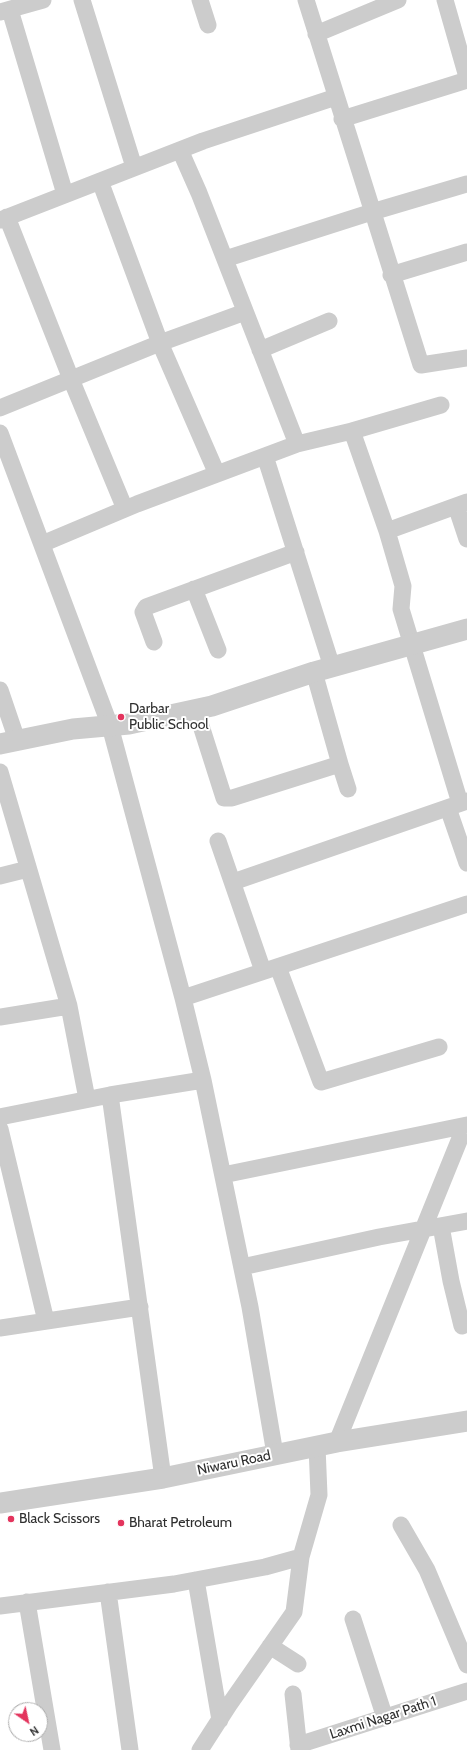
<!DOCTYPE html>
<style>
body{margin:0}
#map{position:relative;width:467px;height:1750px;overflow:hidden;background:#fff;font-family:Cabin,sans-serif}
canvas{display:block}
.north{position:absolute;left:8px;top:1702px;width:40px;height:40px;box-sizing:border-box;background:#fff;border:1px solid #acacac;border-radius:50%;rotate:146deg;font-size:11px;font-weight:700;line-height:16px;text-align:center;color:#2f2f2f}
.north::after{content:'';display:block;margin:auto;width:14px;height:18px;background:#e3345d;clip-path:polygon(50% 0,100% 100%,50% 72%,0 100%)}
</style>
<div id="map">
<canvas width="467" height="1750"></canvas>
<div class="north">N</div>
</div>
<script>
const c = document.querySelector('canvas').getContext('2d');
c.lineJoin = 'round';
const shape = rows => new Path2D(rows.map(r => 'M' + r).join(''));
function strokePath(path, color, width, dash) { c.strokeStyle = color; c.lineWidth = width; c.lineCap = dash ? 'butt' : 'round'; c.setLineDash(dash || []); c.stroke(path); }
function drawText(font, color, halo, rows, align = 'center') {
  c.font = font + ' Cabin,sans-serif'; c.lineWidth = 4; c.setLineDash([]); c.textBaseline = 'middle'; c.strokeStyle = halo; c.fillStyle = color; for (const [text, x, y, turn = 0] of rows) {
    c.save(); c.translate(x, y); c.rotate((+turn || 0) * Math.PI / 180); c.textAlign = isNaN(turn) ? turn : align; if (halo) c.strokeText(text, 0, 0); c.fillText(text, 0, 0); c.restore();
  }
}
strokePath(shape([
 [82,0,134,167],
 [200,0,208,25],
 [306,0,421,365,467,358],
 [445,0,467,77],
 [10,10,65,194],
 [0,12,43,0],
 [316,34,398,0],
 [342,119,467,80],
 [180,150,199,193,297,444,352,431,387,531,467,502],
 [100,181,160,343,217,474],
 [7,217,71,379,125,509],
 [0,220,203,141,336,97],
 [225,259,372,212,467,184],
 [391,275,467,252],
 [260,350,329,321],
 [0,408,160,343,245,312],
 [352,431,441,405],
 [0,433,110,726,183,998,203,1080,250,1307,275,1454],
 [265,456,332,667],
 [456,506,467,539],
 [387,531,403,586,401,609,460,803],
 [42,544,137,504,297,444],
 [194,589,218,650],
 [154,642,143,612,146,607,296,552],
 [0,690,17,740],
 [196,710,224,798,232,798,340,764,314,672],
 [340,764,348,789],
 [0,772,69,1006,87,1099],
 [448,808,467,863],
 [218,841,263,971],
 [0,876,28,869],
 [233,882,467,801],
 [278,967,321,1082,439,1047],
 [183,998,467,904],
 [0,1017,69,1006],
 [110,1095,163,1478],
 [0,1117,110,1095,203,1080],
 [0,1129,46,1321],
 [223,1175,467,1125],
 [441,1226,451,1281,462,1326],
 [242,1267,379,1237,467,1221],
 [0,1328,140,1307],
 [337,1442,465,1126],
 [401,1525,427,1570,467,1665],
 [196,1580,220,1720],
 [108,1592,130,1750],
 [27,1602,52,1750],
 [0,1606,174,1584,265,1567,301,1557,319,1495,317,1446],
 [353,1619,385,1718],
 [270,1646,298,1664],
 [293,1694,299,1750],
 [298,1745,467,1691],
 [200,1750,229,1705,294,1612,301,1557]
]), '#ccc', 17);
strokePath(shape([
 [0,744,73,729,129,724,212,706,314,672,467,629],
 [0,1503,163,1478,337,1442,467,1421]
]), '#ccc', 21);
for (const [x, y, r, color] of [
 [121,717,4,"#e3345d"],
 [11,1519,4,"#e3345d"],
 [121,1523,4,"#e3345d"]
]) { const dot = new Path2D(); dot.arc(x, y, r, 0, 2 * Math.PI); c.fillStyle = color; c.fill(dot); strokePath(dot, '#fff', 1.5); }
drawText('14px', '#2f2f2f', '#fff', [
 ["Darbar",129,709],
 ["Public School",129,725],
 ["Black Scissors",19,1519],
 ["Bharat Petroleum",129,1523]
], 'left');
drawText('14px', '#2f2f2f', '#fff', [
 ["Niwaru Road",234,1463,-12],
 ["Laxmi Nagar Path 1",383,1718,-18]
]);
</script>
